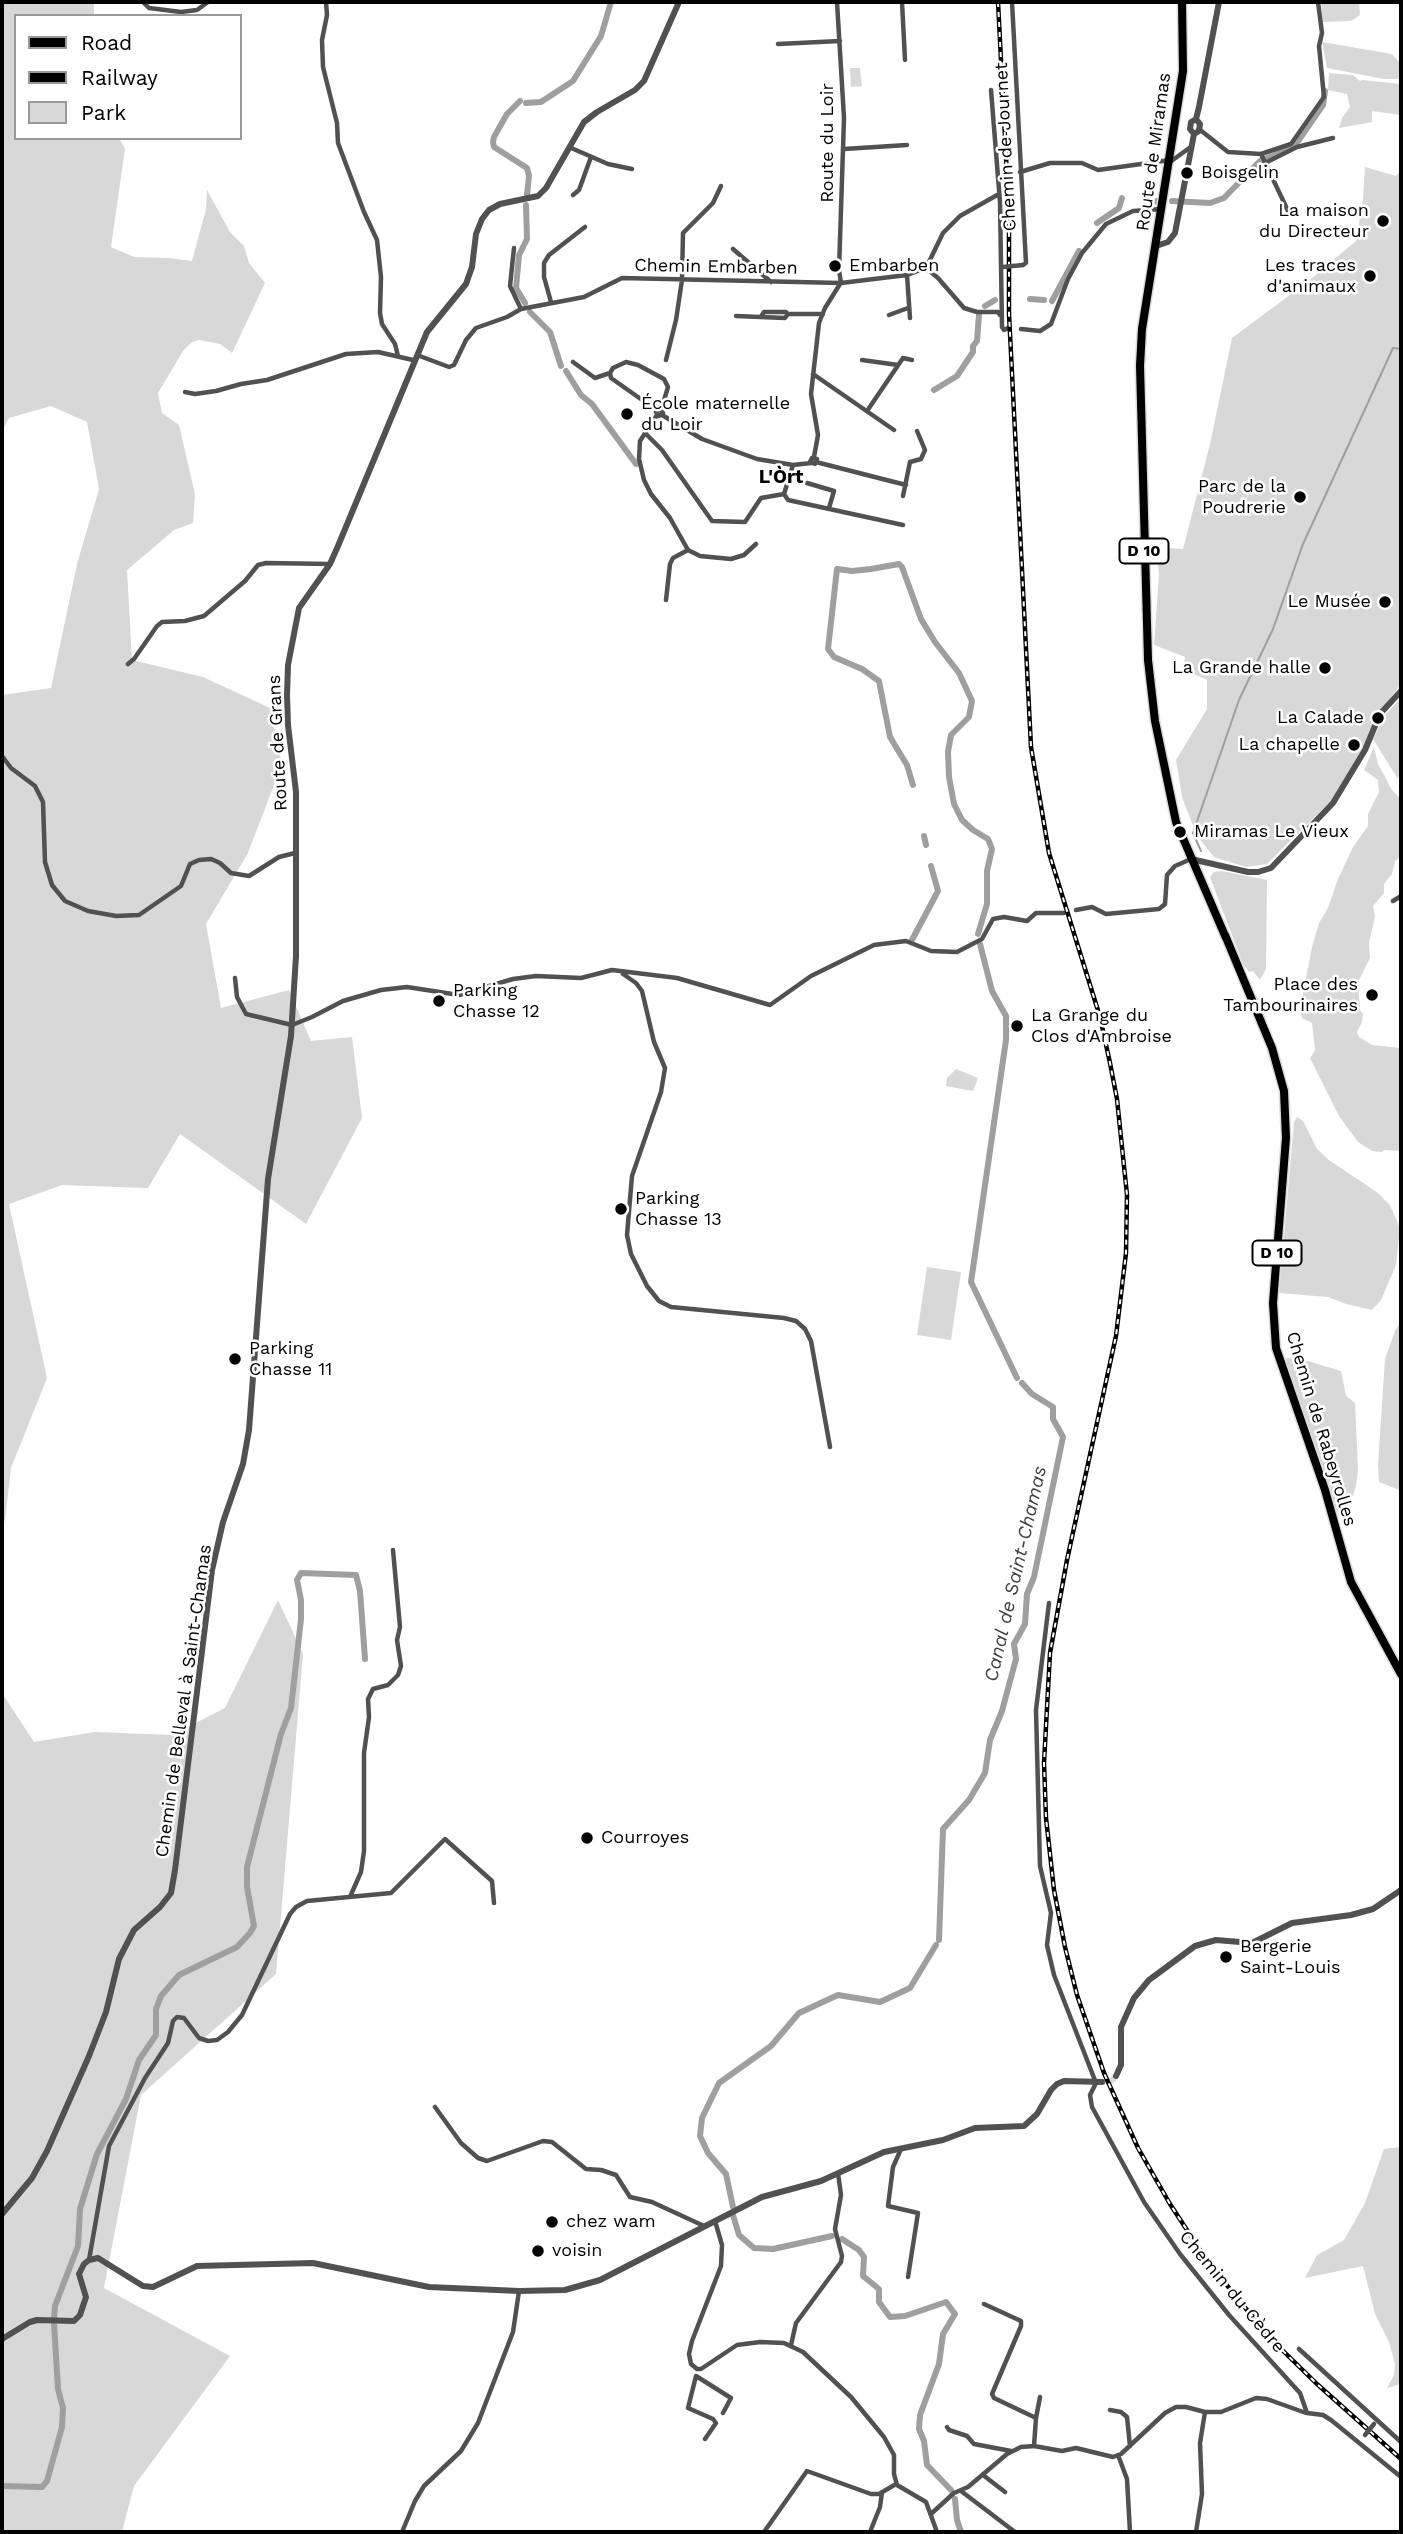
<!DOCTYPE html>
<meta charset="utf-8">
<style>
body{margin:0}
#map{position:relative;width:1403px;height:2534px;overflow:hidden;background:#fff;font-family:"Work Sans",sans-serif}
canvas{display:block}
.frame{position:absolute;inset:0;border:4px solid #000;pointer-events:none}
.legend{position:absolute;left:14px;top:14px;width:228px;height:126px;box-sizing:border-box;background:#fff;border:2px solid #999;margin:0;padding:9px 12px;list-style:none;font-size:21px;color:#000}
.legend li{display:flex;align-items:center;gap:14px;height:35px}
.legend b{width:35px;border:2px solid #999}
</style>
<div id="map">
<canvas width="1403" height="2534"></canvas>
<div class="frame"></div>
<ul class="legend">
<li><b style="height:9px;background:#000"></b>Road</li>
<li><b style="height:9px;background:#000"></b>Railway</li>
<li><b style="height:19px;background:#d8d8d8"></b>Park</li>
</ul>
</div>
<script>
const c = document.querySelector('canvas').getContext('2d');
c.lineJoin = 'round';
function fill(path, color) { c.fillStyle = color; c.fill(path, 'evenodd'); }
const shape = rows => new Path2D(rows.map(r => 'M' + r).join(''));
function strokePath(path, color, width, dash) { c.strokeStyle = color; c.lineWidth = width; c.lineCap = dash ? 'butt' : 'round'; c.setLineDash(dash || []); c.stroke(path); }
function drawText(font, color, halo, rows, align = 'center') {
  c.font = font + ' "Work Sans",sans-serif'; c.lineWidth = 5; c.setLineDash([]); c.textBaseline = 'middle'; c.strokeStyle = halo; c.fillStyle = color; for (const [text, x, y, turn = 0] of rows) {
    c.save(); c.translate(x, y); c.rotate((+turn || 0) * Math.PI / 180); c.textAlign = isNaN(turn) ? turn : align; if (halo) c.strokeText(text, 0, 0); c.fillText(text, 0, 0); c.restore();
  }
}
fill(shape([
 [2,2,94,3,94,16,16,16,16,138,119,138,125,149,111,247,134,257,168,258,192,261,206,209,207,190,230,232,244,246,249,263,265,283,232,353,220,344,199,340,192,342,183,351,158,393,162,413,179,425,195,494,193,523,174,530,127,570,132,660,203,677,270,708,282,764,248,853,206,924,221,1008,289,990,311,1041,352,1037,362,1118,306,1224,180,1134,148,1188,62,1185,9,1204,47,1378,11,1468,2,1545,2,695,51,688,77,564,99,489,87,422,51,406,9,418,2,431],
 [1321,2,1359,2,1360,15,1351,21,1323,22],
 [1322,42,1392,54,1401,64,1401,79,1384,79,1327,68],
 [850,68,860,68,862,86,851,87],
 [1329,73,1353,75,1360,81,1362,80,1401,84,1401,115,1372,111,1372,122,1339,128,1342,118,1350,107,1347,94,1328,90],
 [1365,167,1396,176,1401,170,1401,684,1377,716,1361,752,1340,792,1267,864,1246,867,1214,857,1197,836,1182,797,1176,760,1207,709,1207,680,1183,669,1185,657,1154,645,1159,574,1156,547,1183,549,1210,444,1232,338,1306,283,1356,241,1363,199],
 [1401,698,1401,766,1398,779,1373,739,1385,715],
 [1374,747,1378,764,1392,790,1401,799,1401,856,1395,861,1392,874,1384,884,1384,893,1373,906,1375,916,1369,943,1370,958,1358,982,1360,1010,1363,1014,1362,1022,1357,1032,1359,1037,1372,1045,1401,1048,1401,1151,1384,1150,1382,1152,1372,1151,1358,1142,1339,1116,1310,1058,1315,1050,1312,1023,1302,1018,1300,1009,1312,947,1319,923,1328,908,1338,879,1353,847,1368,826,1368,814,1379,792,1378,780,1364,770],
 [1222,871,1267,880,1266,969,1260,980,1253,971,1249,972,1243,964,1210,877,1214,872],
 [956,1069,978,1078,973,1091,946,1086,947,1078],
 [1297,1117,1303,1121,1317,1149,1329,1160,1378,1193,1389,1204,1395,1216,1400,1229,1396,1265,1381,1300,1372,1310,1346,1304,1328,1297,1279,1293,1294,1122],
 [927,1267,961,1272,951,1340,917,1335],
 [1401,1321,1401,1488,1399,1490,1379,1482,1378,1465,1385,1359,1395,1331],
 [1287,1358,1301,1359,1341,1371,1346,1396,1355,1403,1358,1470,1356,1486,1349,1507,1340,1516,1333,1505,1284,1361],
 [278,1600,303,1654,276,1974,141,2095,104,2288,230,2356,134,2486,122,2532,2,2532,2,1693,34,1742,95,1732,172,1735,225,1708],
 [1401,2147,1401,2384,1387,2388,1394,2375,1395,2364,1389,2342,1375,2314,1363,2266,1305,2278,1317,2255,1344,2240,1365,2203,1384,2149]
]), '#d8d8d8');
strokePath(shape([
 [1201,851,1193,833,1239,700,1273,629,1303,544,1393,348,1401,349]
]), '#9f9f9f', 2);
strokePath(shape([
 [520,101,507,114,494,137,493,142,494,147,527,168,529,176,527,195],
 [526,103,541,102,573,81,601,36,611,2],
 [1172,201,1210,203,1224,198,1260,161,1294,147,1323,105,1325,91],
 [1146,203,1158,201],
 [1097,223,1119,208,1122,198],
 [1030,299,1044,300],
 [1052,301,1079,251],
 [525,303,516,288,519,255,527,239,526,205],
 [985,306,995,300],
 [530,312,550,332,561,366],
 [566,371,581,395,592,404,636,464],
 [934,390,957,376,973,352,973,346,977,341,979,315],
 [913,785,907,765,890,737,879,681,862,669,834,657,828,649,837,569,852,571,871,569,899,564,902,567,921,619,935,642,959,673,972,701,969,717,951,735,948,752,949,777,954,804,962,820,973,830,988,839,992,849,987,871,987,904,978,934],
 [924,836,926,845],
 [912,940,938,891,931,866],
 [980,944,992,991,1006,1016,1006,1040,971,1282,1017,1378],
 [939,1940,943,1829,969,1800,985,1773,990,1740,1002,1711,1016,1659,1014,1644,1025,1624,1027,1594,1034,1577,1063,1437,1053,1419,1053,1407,1032,1394,1022,1383],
 [733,2207,726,2174,708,2153,700,2136,702,2118,719,2083,771,2046,799,2013,838,1995,880,2002,910,1988,936,1945],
 [733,2215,739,2235,754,2248,773,2249,832,2236],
 [842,2239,859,2250,864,2257,863,2276,879,2289,879,2302,890,2317,905,2316,946,2302,955,2314,943,2334,939,2364,920,2415,919,2429,924,2441,927,2465,951,2490],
 [54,2318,55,2306,78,2246,80,2209,97,2154,126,2099,139,2060,156,2035,156,2009,161,1996,179,1975,237,1947,250,1933,254,1926,247,1887,247,1867,281,1734,291,1708,301,1619,301,1600,297,1580,301,1573,356,1575,360,1591,365,1659],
 [2,2486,42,2487,47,2481,62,2427,63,2408,58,2389,54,2324],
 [955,2499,957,2520,961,2532]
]), '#9f9f9f', 6);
strokePath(shape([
 [1102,2082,1111,2081,1116,2076]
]), '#d9d9d9', 6, [6, 3]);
const primary = shape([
 [1182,2,1183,71,1142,329,1140,366,1148,660,1155,721,1176,822,1226,938],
 [1225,935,1272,1048,1284,1091,1286,1138,1273,1303,1276,1348,1325,1490,1351,1582,1401,1674]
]);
strokePath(primary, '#dbdbdb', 11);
strokePath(shape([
 [143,2,149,8,181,12,197,10,208,2],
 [326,2,327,15,322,40,323,67,337,123,338,143,364,212,377,240,381,277,380,313,382,324,395,344,398,356],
 [837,2,844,118,839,270,841,283],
 [902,2,905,60],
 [1012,2,1026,263,1023,265],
 [778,44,840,41],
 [991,90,1000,202,1002,327,1004,330,1008,328],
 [1199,129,1228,152,1261,154,1291,144,1324,97,1319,46,1322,33,1318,2],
 [569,147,608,164,632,169],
 [844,149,907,145],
 [1261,154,1289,213],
 [1170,162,1192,146],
 [1265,163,1297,147,1333,138],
 [1020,172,1050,163,1082,163,1098,170,1170,160],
 [573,195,579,190,591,157],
 [514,248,510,286,521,309],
 [733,249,771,282],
 [926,268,943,233,960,216,999,194],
 [926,268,938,278,964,308,977,312,998,312,1000,315],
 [907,275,910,318],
 [551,302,544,277,544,263,549,255,585,227],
 [762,315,764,312,786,312,788,314],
 [889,315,908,308],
 [736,316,785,318,788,314,823,314],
 [1021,329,1040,331,1051,324,1068,279,1082,253,1106,224,1133,211,1162,209],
 [417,355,449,367,454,365,466,340,476,328,507,317,521,309,584,297,622,278,841,283,907,275,926,268],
 [666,360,676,320,682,280,683,233,713,203,721,186],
 [862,360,898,365],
 [573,362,595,378,610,373,611,378,645,402],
 [610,373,613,368,626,362,638,365,664,379,668,387,661,410],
 [813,374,894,430],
 [185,392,195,394,216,391,241,384,267,380,346,354,378,352,413,360],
 [660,409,663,413,659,416,656,412,660,409],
 [867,411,903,358,912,360],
 [657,415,640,441,639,459,644,480,651,494,670,518,688,550,700,556,731,559,744,555,756,544],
 [662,415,702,439,757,459,793,465,811,463],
 [645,433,662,450,712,521,745,522,761,498,784,494],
 [814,457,818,435,811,394,819,323,825,308,840,284],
 [812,458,817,459,815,464,810,462,812,458],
 [816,462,906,485],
 [793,465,784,494,788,500,903,525],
 [807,483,834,491,829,508],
 [903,496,910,462,921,459,925,450,917,431],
 [666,600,670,564,673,558,688,550],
 [128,664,134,659,157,626,162,622,185,621,204,616,245,581,258,565,266,563,330,564],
 [2,756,11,768,35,786,43,802,45,862,52,885,65,901,88,911,116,916,139,915,181,886,190,864,199,860,211,859,220,863,231,873,249,876,279,857,295,853],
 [1393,901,1401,896],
 [1076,910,1092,907,1106,914,1159,909,1165,904,1167,875,1175,866,1191,859],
 [623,974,636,983,642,991,654,1042,665,1068,661,1092,632,1176,627,1235,631,1254,647,1286,659,1301,671,1307,784,1318,796,1321,805,1329,811,1341,830,1447],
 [235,978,237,997,246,1014,292,1025,312,1017,343,1001,381,990,407,987,459,995,513,979,536,976,581,978,612,970,677,978,770,1005,811,976,874,945,906,941,931,951,957,952,982,939,993,919,1004,917,1027,921,1036,913,1064,913],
 [1049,1603,1036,1710,1040,1866,1051,1913,1047,1945,1054,1975,1096,2083,1090,2095,1092,2107,1144,2202,1180,2254,1229,2315,1300,2393,1307,2413,1323,2415,1331,2420,1401,2477],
 [350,1897,361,1872,364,1851,364,1753,369,1717,368,1699,373,1689,388,1685,398,1675,401,1666,397,1640,400,1627,393,1550],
 [435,2107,461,2143,478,2158,487,2161,543,2141,552,2142,586,2169,601,2170,616,2175,630,2197,652,2202,704,2226],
 [901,2149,893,2167,888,2206,918,2213,908,2277],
 [715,2221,722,2245,721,2266,692,2341,689,2354,691,2364,697,2369,701,2369,737,2345,760,2342,784,2343,803,2352,851,2397,884,2437,894,2455,894,2474,897,2485,926,2502,937,2532],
 [89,2260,109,2146,145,2078,168,2043,173,2021,177,2017,184,2018,199,2038,208,2041,217,2040,228,2032,242,2015,290,1914,296,1907,307,1901,391,1893,445,1839,492,1881,494,1903],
 [984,2304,1021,2321,1021,2326,992,2394,994,2398,1036,2418,1034,2446],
 [791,2345,796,2323,841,2262,842,2256,835,2229,841,2195,838,2173],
 [1299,2349,1401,2442],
 [1110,2410,1121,2412,1127,2417,1130,2446],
 [1036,2418,1040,2397],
 [947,2427,949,2430,967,2436,974,2444,1011,2451],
 [705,2439,716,2423,713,2419,688,2408,696,2376,731,2398,723,2413],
 [1118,2455,1127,2479,1130,2532],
 [983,2475,1005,2492],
 [961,2491,1015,2532],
 [932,2513,954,2493,968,2487,1007,2454,1021,2447,1034,2446,1062,2451,1076,2448,1113,2457,1121,2454,1165,2413,1176,2407,1186,2407,1205,2412,1221,2412,1256,2398,1267,2399,1306,2413],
 [402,2532,415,2501,424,2486,461,2451,478,2423,513,2332,519,2291],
 [764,2532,807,2471,871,2494,879,2494,896,2484],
 [870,2532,880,2507,882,2492],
 [1196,2532,1202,2494,1200,2443,1205,2412]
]), '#515151', 4.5);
strokePath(shape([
 [1194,134,1190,129,1191,122,1196,119,1199,107,1219,2],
 [1194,134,1199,131,1200,124,1196,119],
 [1156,246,1168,242,1175,233,1194,134],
 [1191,859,1248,872,1258,872,1271,868,1333,803,1365,750,1380,714,1401,691],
 [1116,2076,1121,2065,1121,2027,1134,1998,1149,1980,1195,1946,1216,1940,1252,1943,1292,1923,1351,1915,1373,1909,1401,1890],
 [2,2214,32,2178,47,2151,89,2056,106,2012,119,1959,134,1930,160,1907,171,1893,175,1870,212,1570,223,1522,243,1464,249,1430,268,1179,291,1036,296,956,296,792,288,725,287,695,288,665,299,608,330,564,338,546,427,332,466,284,472,267,476,234,482,219,489,210,500,204,538,196,546,188,584,122,597,112,635,90,644,81,679,2],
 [2,2339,30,2322,37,2320,74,2321,80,2315,86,2297,79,2274,84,2264,89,2260,98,2258,143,2286,153,2287,197,2266,313,2263,429,2287,519,2291,565,2290,600,2280,762,2197,821,2181,884,2152,943,2140,975,2128,1024,2126,1037,2114,1051,2090,1057,2084,1064,2081,1102,2082]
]), '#515151', 6);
strokePath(primary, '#000', 8);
const rail = shape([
 [998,2,1009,215,1009,314,1031,747,1049,853,1100,1017,1110,1063,1117,1099,1127,1195,1126,1253,1116,1336,1067,1560,1050,1653,1044,1763,1046,1818,1054,1890,1065,1947,1077,1995,1104,2073,1138,2148,1170,2204,1200,2250,1236,2297,1276,2344,1317,2384,1401,2459]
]);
strokePath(rail, '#000', 4.5);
strokePath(rail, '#fff', 2, [5]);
strokePath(shape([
 [1003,267,1023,265],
 [1365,2435,1374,2424]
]), '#515151', 4.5);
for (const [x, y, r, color] of [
 [1187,173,7,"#000"],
 [1383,221,7,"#000"],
 [835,266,7,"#000"],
 [1370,276,7,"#000"],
 [627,414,7,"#000"],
 [1300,497,7,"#000"],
 [1385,602,7,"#000"],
 [1325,668,7,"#000"],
 [1378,718,7,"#000"],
 [1354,745,7,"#000"],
 [1180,832,7,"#000"],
 [1372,995,7,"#000"],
 [439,1001,7,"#000"],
 [1017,1026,7,"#000"],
 [621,1209,7,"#000"],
 [235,1359,7,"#000"],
 [587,1838,7,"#000"],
 [1226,1957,7,"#000"],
 [552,2222,7,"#000"],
 [538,2251,7,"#000"]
]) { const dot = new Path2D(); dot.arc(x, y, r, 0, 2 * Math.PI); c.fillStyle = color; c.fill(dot); strokePath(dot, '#fff', 2.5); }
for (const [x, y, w] of [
 [1144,551,49],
 [1277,1253,49]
]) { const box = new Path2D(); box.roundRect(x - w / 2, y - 12.5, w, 25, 5); c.fillStyle = '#fff'; c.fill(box); strokePath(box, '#000', 2); }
drawText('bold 16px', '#000', null, [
 ["D 10",1144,551],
 ["D 10",1277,1253]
]);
drawText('18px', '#000', '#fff', [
 ["Route du Loir",828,143,-90],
 ["Chemin de Journet",1006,147,-93],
 ["Route de Miramas",1154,152,-82],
 ["Chemin Embarben",716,267,1],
 ["Route de Grans",278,743,-93],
 ["Chemin de Rabeyrolles",1321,1429,73],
 ["Chemin de Belleval à Saint-Chamas",184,1701,-82],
 ["Chemin du Cèdre",1232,2292,50]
]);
drawText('18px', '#000', '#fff', [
 ["Boisgelin",1201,173],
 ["La maison",1369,211,"right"],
 ["du Directeur",1369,232,"right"],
 ["Embarben",849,266],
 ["Les traces",1356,266,"right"],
 ["d'animaux",1356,287,"right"],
 ["École maternelle",641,404],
 ["du Loir",641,425],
 ["Parc de la",1286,487,"right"],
 ["Poudrerie",1286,508,"right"],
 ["Le Musée",1371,602,"right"],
 ["La Grande halle",1311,668,"right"],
 ["La Calade",1364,718,"right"],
 ["La chapelle",1340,745,"right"],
 ["Miramas Le Vieux",1194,832],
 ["Place des",1358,985,"right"],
 ["Tambourinaires",1358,1006,"right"],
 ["Parking",453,991],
 ["Chasse 12",453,1012],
 ["La Grange du",1031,1016],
 ["Clos d'Ambroise",1031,1037],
 ["Parking",635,1199],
 ["Chasse 13",635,1220],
 ["Parking",249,1349],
 ["Chasse 11",249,1370],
 ["Courroyes",601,1838],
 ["Bergerie",1240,1947],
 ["Saint-Louis",1240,1968],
 ["chez wam",566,2222],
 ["voisin",552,2251]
], 'left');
drawText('bold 19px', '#000', '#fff', [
 ["L'Òrt",781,477]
]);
drawText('italic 19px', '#404040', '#fff', [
 ["Canal de Saint-Chamas",1016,1574,-77]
]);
</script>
